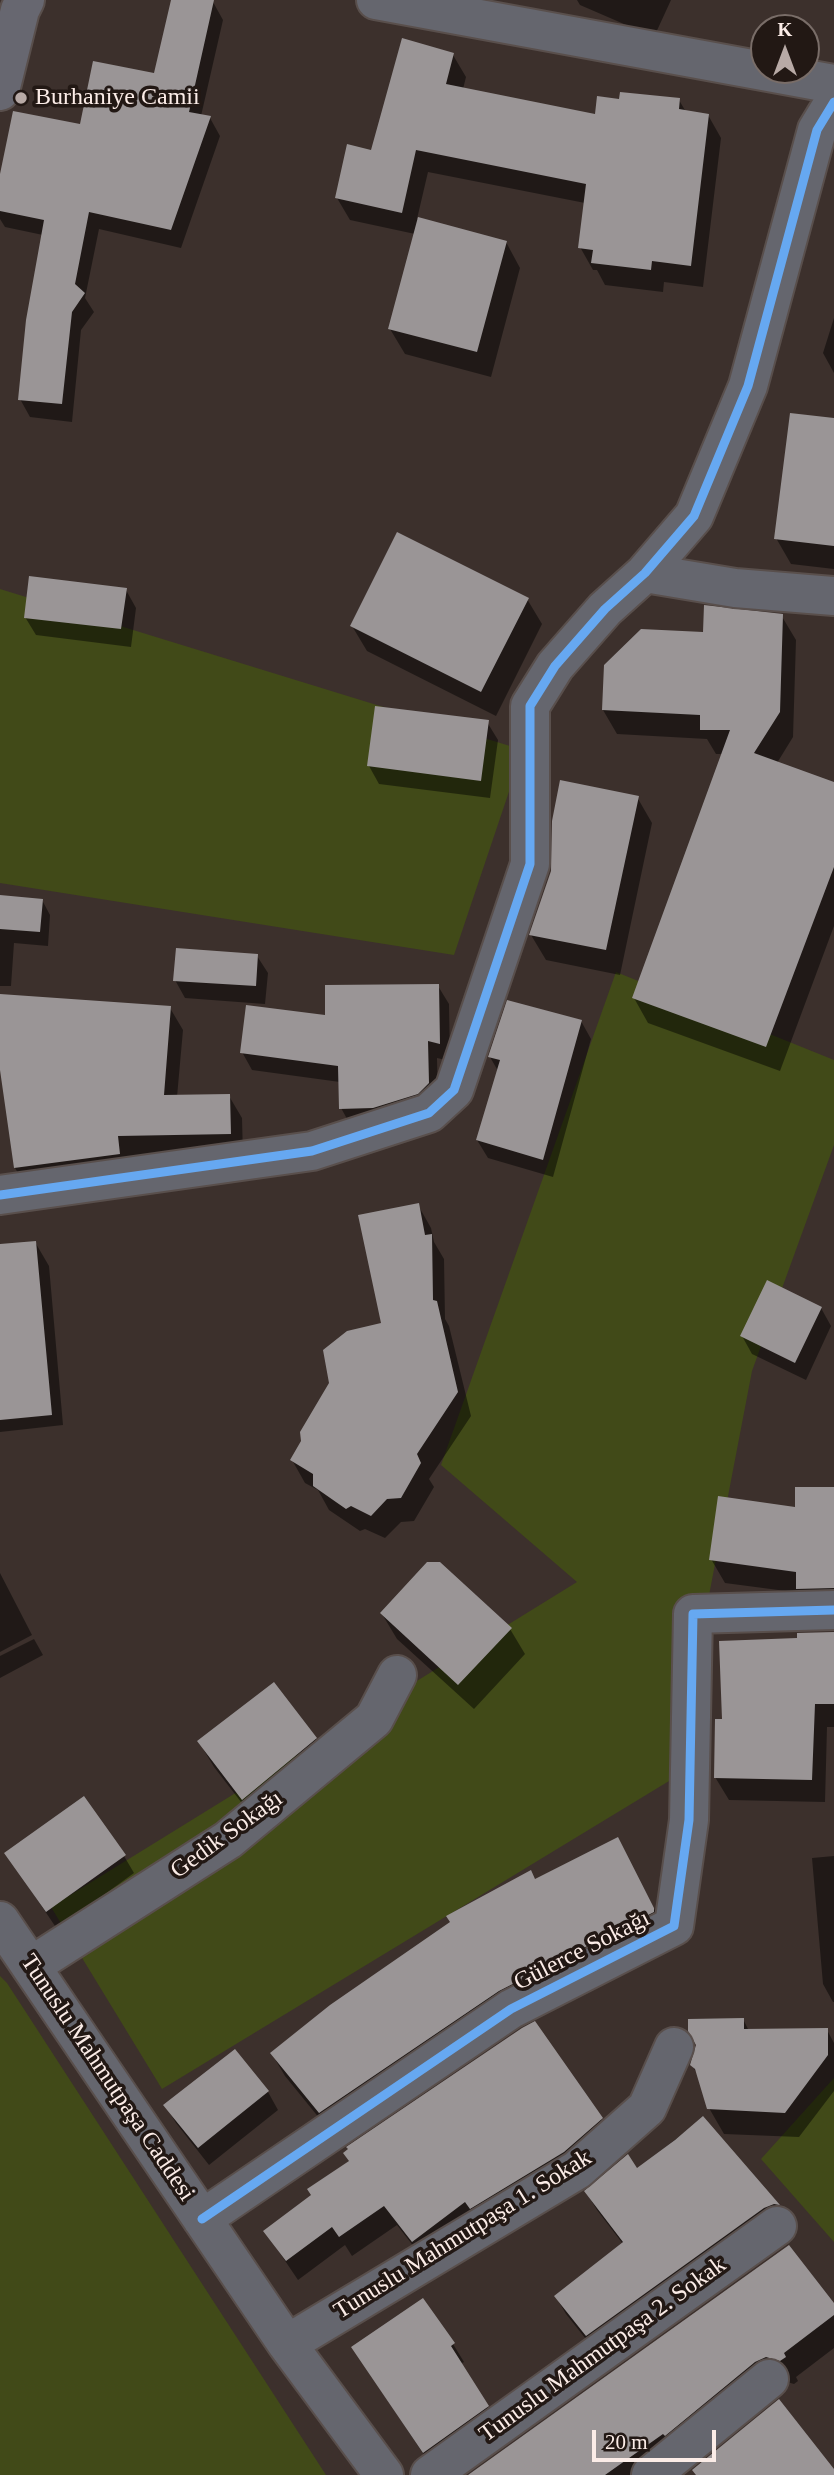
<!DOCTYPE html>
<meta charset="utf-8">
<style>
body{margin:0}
#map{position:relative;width:834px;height:2475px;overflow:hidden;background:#3c302c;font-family:Georgia,serif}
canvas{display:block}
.north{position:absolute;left:750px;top:14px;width:70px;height:70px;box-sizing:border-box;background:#221814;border:2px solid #796d68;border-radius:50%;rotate:0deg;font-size:19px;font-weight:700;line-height:28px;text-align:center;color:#fbece7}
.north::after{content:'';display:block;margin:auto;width:24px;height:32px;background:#b8aaa6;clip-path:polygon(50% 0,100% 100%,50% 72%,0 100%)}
.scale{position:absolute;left:592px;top:2430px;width:124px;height:32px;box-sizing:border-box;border:4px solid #fbece7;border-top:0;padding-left:9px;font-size:21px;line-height:24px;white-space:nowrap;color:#fbece7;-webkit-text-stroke:5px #221814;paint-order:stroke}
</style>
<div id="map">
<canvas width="834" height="2475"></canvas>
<div class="north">K</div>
<div class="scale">20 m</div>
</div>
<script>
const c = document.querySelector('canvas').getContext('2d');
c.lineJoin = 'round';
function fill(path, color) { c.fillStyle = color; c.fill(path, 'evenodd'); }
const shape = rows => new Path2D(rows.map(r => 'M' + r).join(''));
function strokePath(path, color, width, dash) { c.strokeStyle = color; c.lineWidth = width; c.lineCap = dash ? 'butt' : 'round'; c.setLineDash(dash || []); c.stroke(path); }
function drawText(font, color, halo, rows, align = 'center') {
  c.font = font + ' Georgia,serif'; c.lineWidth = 7; c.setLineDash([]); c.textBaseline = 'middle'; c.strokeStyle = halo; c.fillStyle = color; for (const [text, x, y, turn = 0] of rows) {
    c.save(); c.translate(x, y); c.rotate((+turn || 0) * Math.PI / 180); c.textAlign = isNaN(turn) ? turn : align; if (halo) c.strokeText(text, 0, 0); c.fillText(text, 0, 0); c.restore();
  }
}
fill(shape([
 [0,589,523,750,454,955,0,883],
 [616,972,834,1060,834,1145,752,1371,674,1778,162,2089,51,1907,577,1582,441,1465],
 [0,1976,7,1983,326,2475,0,2475],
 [834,2078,834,2242,761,2159]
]), '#414a18');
fill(shape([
 [173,0,213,2,223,20,201,116,210,118,220,136,181,248,99,229,85,298,94,312,81,330,72,422,30,417,20,399,43,235,5,227,0,219,0,183,155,75],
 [577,0,671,0,654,37,580,5],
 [453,55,466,77,463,89,596,116,620,101,679,100,686,112,708,115,721,138,703,287,664,282,663,292,605,285,597,270,593,270,580,247,585,203,428,172,417,219,506,242,520,268,491,377,405,354,390,329,415,234,350,220,337,198,372,152],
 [834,318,834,373,823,353],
 [834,420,834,569,791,564,776,538],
 [126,590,136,608,131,647,36,635,25,617],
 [527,599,542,624,496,716,367,651,352,626],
 [781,615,796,640,793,737,777,763,834,784,834,926,780,1071,648,1023,634,998,723,754,716,754,707,739,617,734,603,710,705,634],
 [487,722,498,740,490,798,379,784,369,766],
 [637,797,652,823,620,975,546,960,531,935],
 [0,897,42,900,50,915,48,946,14,943,11,986,0,986],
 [257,956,268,973,265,1004,185,998,175,980],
 [438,986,449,1004,450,1061,437,1058,438,1102,351,1126,341,1108,340,1082,252,1070,242,1052],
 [0,996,170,1008,183,1030,177,1097,229,1096,242,1118,243,1156,28,1190,15,1168,0,1057],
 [581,1021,591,1039,553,1177,488,1158,477,1140,498,1071,490,1057],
 [418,1205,431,1228,434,1242,444,1259,445,1319,449,1326,471,1416,429,1479,434,1487,414,1521,401,1522,385,1538,365,1529,360,1531,329,1510,318,1490,305,1483,292,1460,383,1324],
 [35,1242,49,1266,63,1425,0,1432,0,1246],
 [821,1308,831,1326,806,1380,752,1354,742,1336],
 [834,1489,834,1611,801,1593,725,1583,711,1559],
 [0,1573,32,1635,0,1652],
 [382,1614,510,1629,525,1654,474,1709,397,1639],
 [834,1634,834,1727,827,1727,825,1802,729,1800,715,1777,724,1721],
 [34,1639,43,1655,0,1678,0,1656],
 [316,1739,330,1764,258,1824,214,1767,199,1742],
 [618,1839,666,1932,333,2135,285,2076,272,2054,535,1881],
 [6,1853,124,1856,134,1873,57,1929],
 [834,1856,834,2002,833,2002,823,1984,812,1858],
 [743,2019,749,2031,827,2030,834,2043,834,2091,799,2137,724,2134,709,2108,700,2079,692,2065],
 [235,2051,268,2092,278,2110,209,2165,176,2123,165,2105],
 [703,2118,779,2206,788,2222,597,2353,566,2314,556,2297,623,2244,597,2210,586,2192,636,2170],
 [601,2119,613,2139,425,2261,397,2225,352,2256,345,2245,298,2280,265,2231,313,2196,351,2162],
 [834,2306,834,2348,796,2377,798,2381,794,2384,780,2380,651,2475,470,2475],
 [453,2344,464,2362,460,2364,498,2424,434,2470,353,2348]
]), '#0007');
fill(shape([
 [171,0,214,0,189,112,211,116,171,230,89,212,75,284,85,293,72,312,62,404,18,400,26,320,44,220,0,211,0,174,13,111,80,124,93,61,154,73],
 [402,38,454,53,446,84,595,114,597,96,619,99,620,92,680,98,679,109,709,114,691,266,652,261,651,270,591,263,593,250,578,248,586,184,416,150,402,213,335,198,347,144,371,150],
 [418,217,507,241,477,352,388,329],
 [790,413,834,418,834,546,774,539],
 [397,532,529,598,481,692,350,626],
 [29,576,127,588,121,629,24,618],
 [704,605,783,614,780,712,754,753,834,782,834,867,766,1047,632,998,730,730,700,730,700,715,602,710,604,665,641,629,703,632],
 [375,706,489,720,481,781,367,766],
 [560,780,639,796,606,950,529,935,551,871,552,821],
 [0,895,43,899,40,932,0,929],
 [176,948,258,954,256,986,173,981],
 [439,984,440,1044,428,1041,429,1083,418,1094,373,1108,339,1109,338,1066,240,1053,246,1005,325,1015,325,985],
 [0,994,171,1006,164,1095,230,1094,231,1134,118,1136,120,1154,14,1168,0,1070],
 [507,1000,582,1020,543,1160,476,1140,500,1060,488,1057],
 [419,1203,425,1235,432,1234,433,1300,437,1301,458,1392,417,1454,421,1463,401,1498,387,1499,371,1516,351,1506,346,1509,313,1486,313,1474,290,1460,301,1441,300,1432,329,1383,323,1350,347,1331,381,1323,358,1215],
 [36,1241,52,1415,0,1420,0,1244],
 [767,1280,822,1307,795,1363,740,1336],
 [795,1487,834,1487,834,1588,796,1589,796,1572,709,1560,718,1496,795,1507],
 [427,1562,440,1562,512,1628,458,1685,380,1613],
 [834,1632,834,1704,815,1704,812,1780,714,1778,715,1719,722,1719,719,1641,797,1638,797,1633],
 [274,1682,317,1738,242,1800,197,1741],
 [84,1796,126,1855,46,1912,4,1853],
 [618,1837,654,1908,654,1912,499,1991,319,2113,270,2053,330,2005,450,1922,446,1916,531,1870,535,1879],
 [744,2018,744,2029,828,2028,828,2055,785,2113,707,2109,695,2069,690,2065,696,2045,688,2031,688,2019],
 [535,2021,603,2118,564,2152,470,2209,465,2202,412,2242,384,2206,339,2237,332,2227,286,2261,263,2231,311,2195,307,2189,349,2161,343,2153,348,2149,346,2147,522,2028],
 [235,2049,269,2091,198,2148,163,2105],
 [703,2116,780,2205,774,2204,764,2208,586,2336,554,2296,623,2242,584,2191,628,2154,637,2168,675,2140],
 [789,2245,834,2303,834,2315,784,2353,786,2357,780,2361,766,2357,755,2362,665,2436,663,2434,605,2475,468,2475],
 [423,2298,455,2343,451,2346,489,2406,423,2453,351,2347],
 [779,2399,834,2469,834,2475,696,2475,692,2470]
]), '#9a9596');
const minor = shape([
 [376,0,834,84],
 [645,573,735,588,834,596],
 [0,1195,312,1151,429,1113,454,1090,530,864,530,706,555,666,605,609,645,573,694,516,748,386,817,130,834,102],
 [0,1921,287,2344,384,2475],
 [31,1966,228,1840,374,1719,397,1675],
 [202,2219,511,2009,674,1926,689,1820,693,1614,834,1610],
 [287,2344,577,2170,647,2108,674,2047],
 [430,2475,777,2226],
 [651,2475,769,2379]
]);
const secondary = shape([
 [0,91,20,10,25,0]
]);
strokePath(minor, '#594f4c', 42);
strokePath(secondary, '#594f4c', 42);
strokePath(minor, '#65666e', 38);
strokePath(secondary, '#676770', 38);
strokePath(shape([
 [0,1195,312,1151,429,1113,454,1090,530,864,530,706,555,666,605,609,645,573,694,516,748,386,817,130,834,102],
 [202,2219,511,2009,674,1926,689,1820,693,1614,834,1610]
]), '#66a8f1', 9);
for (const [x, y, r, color] of [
 [21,98,7,"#b8aaa6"]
]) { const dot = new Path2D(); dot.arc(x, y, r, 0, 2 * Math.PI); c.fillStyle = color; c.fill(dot); strokePath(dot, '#221814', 2.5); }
drawText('24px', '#fbece7', '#221814', [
 ["Burhaniye Camii",35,98]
], 'left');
drawText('24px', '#fbece7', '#221814', [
 ["Gedik Sokağı",227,1835,-36],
 ["Gülerce Sokağı",582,1951,-27],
 ["Tunuslu Mahmutpaşa Caddesi",107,2078,56],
 ["Tunuslu Mahmutpaşa 1. Sokak",463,2235,-32],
 ["Tunuslu Mahmutpaşa 2. Sokak",603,2350,-36]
]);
</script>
